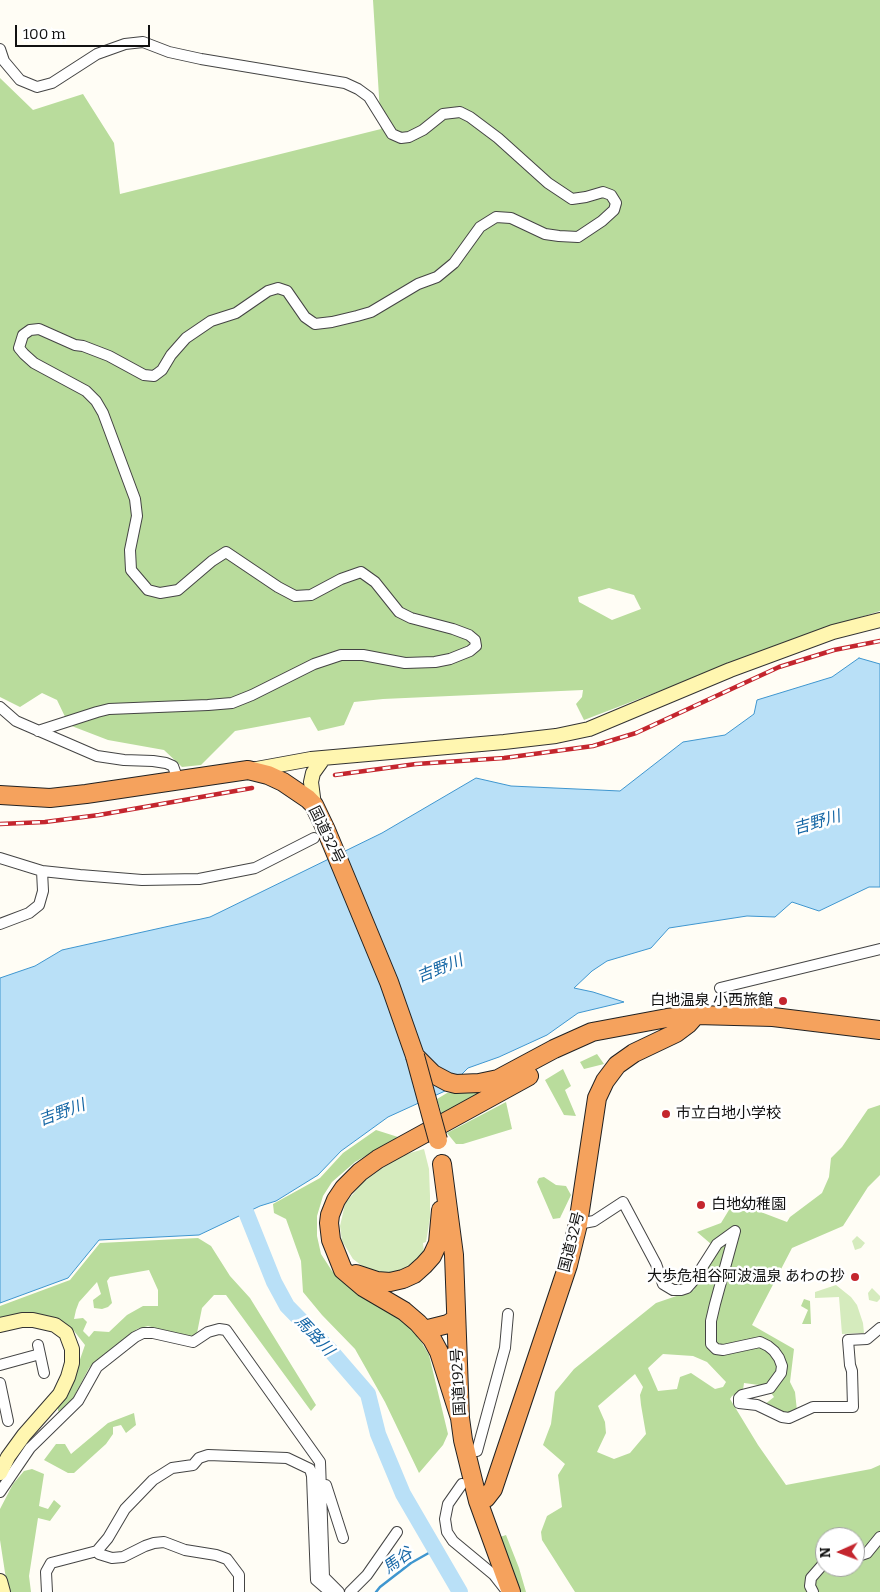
<!DOCTYPE html>
<meta charset="utf-8">
<style>
body{margin:0}
#map{position:relative;width:880px;height:1592px;overflow:hidden;background:#fffdf5;font-family:Bitter,serif}
canvas{display:block}
.north{position:absolute;left:815px;top:1527px;width:50px;height:50px;box-sizing:border-box;background:#fff;border:1px solid #a0a0a0;border-radius:50%;rotate:268deg;font-size:14px;font-weight:700;line-height:20px;text-align:center;color:#111}
.north::after{content:'';display:block;margin:auto;width:18px;height:22px;background:#c4262e;clip-path:polygon(50% 0,100% 100%,50% 72%,0 100%)}
.scale{position:absolute;left:15px;top:25px;width:135px;height:22px;box-sizing:border-box;border:2px solid #111;border-top:0;padding-left:6px;font-size:15px;line-height:18px;white-space:nowrap;color:#111;-webkit-text-stroke:4px #fff;paint-order:stroke}
</style>
<div id="map">
<canvas width="880" height="1592"></canvas>
<div class="north">N</div>
<div class="scale">100 m</div>
</div>
<script>
const c = document.querySelector('canvas').getContext('2d');
c.lineJoin = 'round';
function fill(path, color) { c.fillStyle = color; c.fill(path, 'evenodd'); }
const shape = rows => new Path2D(rows.map(r => 'M' + r).join(''));
function strokePath(path, color, width, dash) { c.strokeStyle = color; c.lineWidth = width; c.lineCap = dash ? 'butt' : 'round'; c.setLineDash(dash || []); c.stroke(path); }
function drawText(font, color, halo, rows, align = 'center') {
  c.font = font + ' Bitter,"Noto Sans JP",serif'; c.lineWidth = 5; c.setLineDash([]); c.textBaseline = 'middle'; c.strokeStyle = halo; c.fillStyle = color; for (const [text, x, y, turn = 0] of rows) {
    c.save(); c.translate(x, y); c.rotate((+turn || 0) * Math.PI / 180); c.textAlign = isNaN(turn) ? turn : align; if (halo) c.strokeText(text, 0, 0); c.fillText(text, 0, 0); c.restore();
  }
}
fill(shape([
 [424,1149,429,1169,430,1196,430,1218,426,1242,423,1243,424,1252,413,1264,404,1269,393,1272,378,1272,365,1268,353,1259,342,1241,340,1226,345,1204,362,1183,381,1169,403,1155],
 [857,1236,865,1243,861,1248,855,1250,852,1241],
 [836,1285,851,1297,857,1305,863,1323,864,1333,842,1334,839,1297,815,1298,815,1292],
 [872,1288,880,1296,880,1299,877,1302,869,1300,868,1293]
]), '#d5ebbd');
fill(shape([
 [373,0,880,0,880,611,816,631,584,720,576,704,582,697,583,690,383,699,354,702,344,725,318,731,310,717,235,731,201,765,182,767,164,750,108,740,69,725,57,700,42,693,20,707,0,697,0,78,33,110,83,94,114,143,120,194,381,129],
 [609,588,634,595,641,609,612,620,579,602,578,597],
 [597,1054,604,1064,584,1069,580,1062],
 [563,1069,571,1086,565,1090,576,1116,564,1115,545,1080],
 [491,1088,442,1115,437,1099,447,1093,468,1093],
 [506,1102,512,1129,463,1144,456,1144,447,1133],
 [880,1105,880,1175,868,1187,843,1226,792,1248,752,1325,794,1349,790,1382,795,1392,797,1411,788,1414,782,1413,764,1405,774,1397,769,1390,759,1385,744,1383,743,1390,732,1396,730,1399,758,1445,786,1485,871,1469,880,1465,880,1592,575,1592,542,1540,541,1532,547,1516,562,1507,558,1475,565,1464,543,1445,551,1424,555,1392,574,1369,656,1303,694,1290,711,1244,697,1232,721,1223,732,1205,745,1206,787,1222,790,1217,822,1193,829,1177,831,1158,842,1147,868,1109],
 [663,1354,693,1356,707,1362,726,1382,723,1387,715,1389,691,1373,680,1377,677,1389,658,1391,648,1368],
 [635,1374,643,1387,640,1395,641,1405,646,1434,630,1453,614,1459,597,1452,606,1433,605,1422,598,1406],
 [825,1537,855,1537,855,1567,825,1567],
 [376,1130,398,1137,355,1162,332,1182,323,1196,317,1216,317,1236,321,1254,332,1271,347,1285,385,1305,415,1331,429,1355,448,1434,443,1445,419,1473,385,1402,355,1349,322,1315,303,1292,301,1261,286,1219,274,1213,273,1204,320,1178,343,1153],
 [544,1177,556,1185,566,1186,571,1195,560,1218,553,1219,537,1182,539,1178],
 [198,1238,211,1246,230,1276,250,1298,316,1405,311,1411,226,1295,214,1295,202,1308,197,1333,193,1336,188,1337,148,1326,137,1329,89,1368,68,1408,61,1412,58,1411,58,1407,68,1394,85,1345,74,1331,50,1316,27,1314,0,1319,0,1306,70,1280,100,1243],
 [149,1270,158,1290,158,1306,143,1306,127,1315,109,1332,94,1331,89,1337,83,1331,87,1322,83,1318,74,1319,76,1310,79,1302,97,1282,101,1294,93,1300,94,1308,102,1309,108,1307,112,1303,107,1281,110,1277],
 [804,1299,810,1301,811,1324,802,1324,808,1310,801,1306],
 [134,1413,136,1425,126,1433,121,1425,113,1427,113,1434,106,1444,74,1473,68,1473,44,1460,56,1444,65,1444,71,1454,108,1423],
 [32,1469,44,1474,39,1506,48,1509,54,1500,61,1506,50,1521,38,1518,29,1576,31,1592,8,1592,0,1540,0,1509,13,1484,24,1471],
 [506,1535,519,1568,526,1592,517,1592,497,1538]
]), '#b9dc9c');
const water = shape([
 [859,658,880,664,880,887,869,887,819,911,792,902,775,917,747,916,669,928,651,948,607,961,592,971,574,988,593,992,624,1002,578,1013,547,1035,499,1057,468,1068,445,1091,388,1117,341,1151,318,1175,276,1201,260,1206,199,1235,99,1240,68,1278,0,1303,0,978,35,966,62,950,210,917,382,833,476,778,511,786,620,791,683,742,725,735,754,714,757,700,832,677,859,658]
]);
fill(water, '#b9e0f7');
strokePath(water, '#3f96cf', 1);
strokePath(shape([
 [376,1592,380,1587,411,1563,434,1550]
]), '#3f96cf', 2.5);
strokePath(shape([
 [238,1192,274,1282,287,1306,330,1350,368,1394,378,1434,403,1494,460,1592]
]), '#b9e0f7', 16);
const street = shape([
 [0,49,4,61,20,80,37,87,52,83,97,54,125,44,143,42,169,52,201,59,345,83,358,89,369,97,392,134,401,138,409,137,423,130,443,114,460,112,470,117,498,138,548,183,572,199,586,197,603,192,611,195,616,203,614,210,602,221,578,237,559,236,545,234,511,218,496,217,480,227,454,263,437,277,418,284,371,312,357,316,332,322,315,324,305,317,287,291,278,288,268,291,236,313,211,321,186,338,171,355,162,370,154,376,144,375,109,356,83,346,75,345,39,329,30,330,23,335,19,348,24,354,34,363,86,391,96,401,103,413,135,499,137,516,130,550,131,570,148,590,160,593,178,590,212,561,226,552,278,587,295,596,311,595,341,579,361,572,375,582,399,612,411,618,453,629,469,635,475,640,476,646,470,651,450,659,435,662,405,663,363,655,341,655,314,664,252,695,232,703,208,705,109,709,97,712,38,731],
 [0,707,16,721,97,756,124,760,153,761,166,763,173,766,178,780],
 [0,858,42,871,80,875,142,880,199,879,255,868,314,838],
 [0,924,29,913,39,905,43,891,42,871],
 [720,988,880,949],
 [578,1224,594,1221,623,1202,656,1264,663,1284,673,1290,681,1290,687,1288,694,1280,717,1244,735,1231,715,1304,711,1321,711,1344,716,1349,723,1350,760,1342,768,1346,774,1351,779,1358,782,1366,781,1373,770,1388,742,1395,739,1398,739,1403,757,1405,782,1417,789,1418,813,1407,853,1407,852,1371,850,1365,848,1340,867,1339,880,1328],
 [38,1345,44,1373],
 [0,1365,40,1354],
 [0,1383,8,1421],
 [477,1451,505,1348,508,1314],
 [462,1484,448,1504,445,1519,447,1532,453,1541,494,1575,505,1589],
 [326,1485,343,1538],
 [0,1492,30,1448,78,1401,97,1367,135,1337,143,1333,153,1333,193,1342,208,1332,219,1329,226,1330,320,1462,324,1577,339,1592],
 [97,1551,99,1554,112,1558,123,1557,145,1546,154,1543,164,1542,185,1550,216,1555,227,1559,239,1575,239,1592],
 [855,1557,867,1553,880,1537],
 [47,1592,46,1572,51,1563,97,1551,108,1538,125,1509,153,1480,172,1468,193,1465,199,1458,208,1455,287,1458,310,1469,312,1476,316,1580,330,1592],
 [350,1592,367,1575,397,1532],
 [813,1592,810,1586,811,1578,825,1562]
]);
const secondary = shape([
 [251,770,311,759,504,742,556,736,589,729,730,670,833,632,880,620],
 [314,805,311,782,313,773,323,759],
 [0,1325,22,1320,33,1320,55,1325,66,1333,72,1349,72,1363,68,1377,60,1394,24,1435,8,1457,0,1473],
 [0,1581,3,1592]
]);
const highway = shape([
 [0,795,50,798,86,794,248,770,268,775,283,782,308,799,314,805,326,830,389,982,415,1056,433,1074,448,1082,456,1084,479,1083,498,1079,554,1049,592,1032,667,1018,696,1015,773,1017,880,1030],
 [442,1164,454,1255,460,1418,463,1440,478,1501,511,1592],
 [356,1274,377,1281,390,1282,403,1279,414,1274,424,1265,432,1256,438,1243,441,1210],
 [424,1330,448,1324,456,1319],
 [460,1418,439,1352,432,1339,418,1323,404,1311,363,1287,343,1270,331,1240,329,1223,330,1215,336,1200,344,1188,360,1172,378,1159,529,1076],
 [478,1501,486,1498,493,1489,568,1265,578,1224,597,1098,605,1081,617,1065,634,1053,676,1033,688,1024,696,1015]
]);
strokePath(street, '#444', 12);
strokePath(secondary, '#333', 16);
strokePath(highway, '#222', 20);
strokePath(street, '#fff', 10);
strokePath(secondary, '#fff6b0', 14);
strokePath(highway, '#f5a25d', 18);
const rail = shape([
 [335,775,416,764,504,758,593,746,636,733,779,667,834,650,880,641],
 [0,824,45,822,99,815,252,788]
]);
strokePath(rail, '#c4262e', 4.5);
strokePath(rail, '#fff', 2.5, [8]);
const highwayBridge = shape([
 [415,1056,438,1140]
]);
strokePath(highwayBridge, '#222', 20, []);
strokePath(highwayBridge, '#f5a25d', 18);
for (const [x, y, r, color] of [
 [783,1001,5,"#c4262e"],
 [666,1114,5,"#c4262e"],
 [701,1205,5,"#c4262e"],
 [855,1277,5,"#c4262e"]
]) { const dot = new Path2D(); dot.arc(x, y, r, 0, 2 * Math.PI); c.fillStyle = color; c.fill(dot); strokePath(dot, '#fff', 2); }
drawText('15px', '#111', '#fff', [
 ["国道32号",326,835,64],
 ["国道32号",572,1242,-76],
 ["国道192号",459,1382,-93]
]);
drawText('15px', '#111', '#fff', [
 ["白地温泉 小西旅館",773,1001],
 ["市立白地小学校",676,1114,"left"],
 ["白地幼稚園",711,1205,"left"],
 ["大歩危祖谷阿波温泉 あわの抄",845,1277]
], 'right');
drawText('italic 16px', '#1768a6', '#fff', [
 ["吉野川",817,823,-16],
 ["吉野川",440,969,-22],
 ["吉野川",62,1113,-20],
 ["馬路川",314,1336,47],
 ["馬谷",398,1561,-36]
]);
</script>
